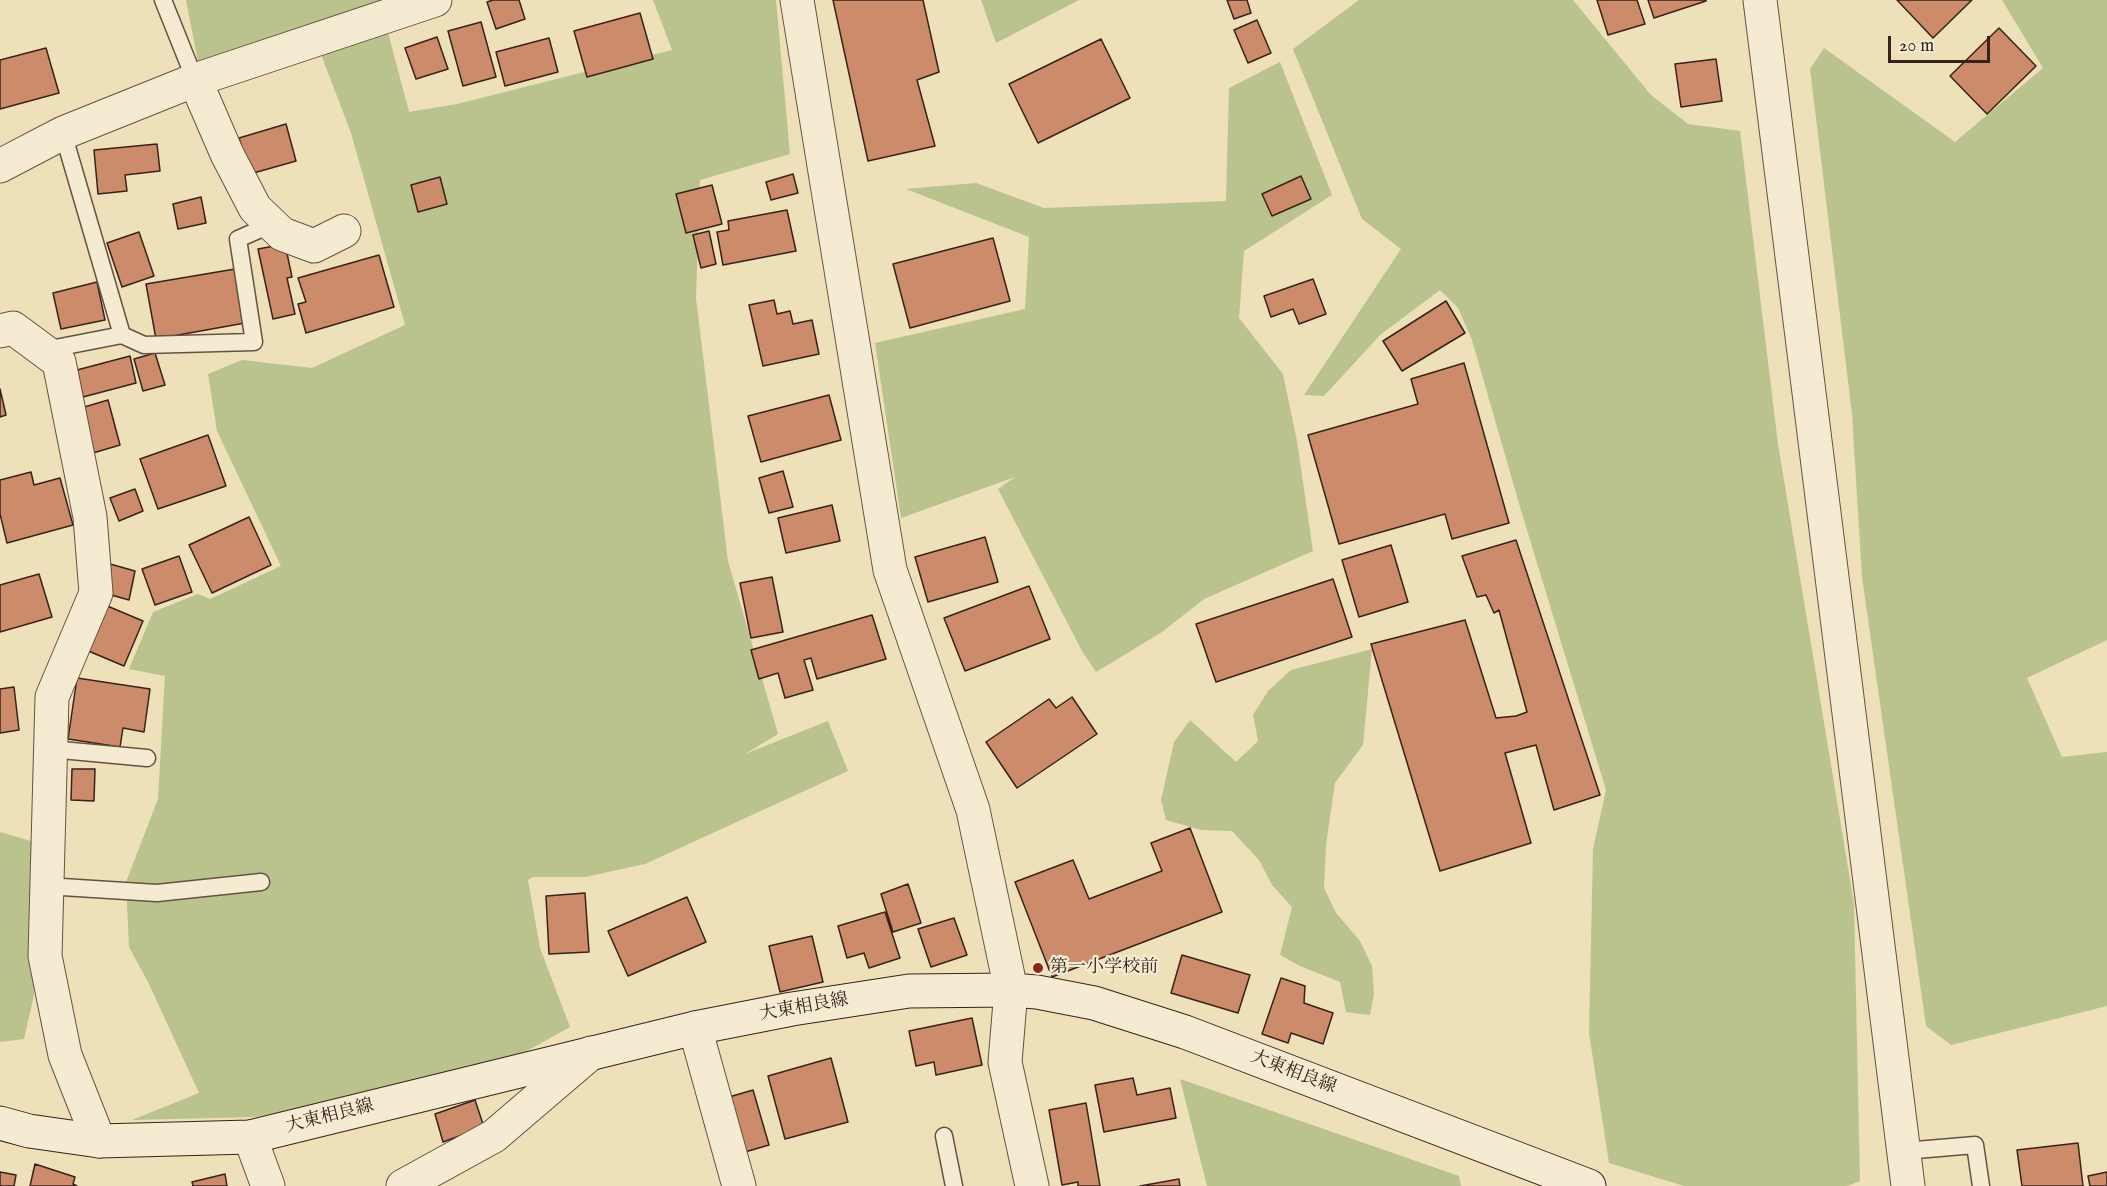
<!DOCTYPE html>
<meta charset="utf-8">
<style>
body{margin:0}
#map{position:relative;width:2107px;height:1186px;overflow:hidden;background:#eee0b9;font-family:"IM FELL English",serif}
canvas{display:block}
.scale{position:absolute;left:1888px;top:36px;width:102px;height:27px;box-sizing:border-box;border:3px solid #38221a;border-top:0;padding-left:8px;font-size:18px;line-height:21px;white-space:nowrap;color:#38221a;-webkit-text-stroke:4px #f4ebd2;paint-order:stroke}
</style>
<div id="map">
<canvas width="2107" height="1186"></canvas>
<div class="scale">20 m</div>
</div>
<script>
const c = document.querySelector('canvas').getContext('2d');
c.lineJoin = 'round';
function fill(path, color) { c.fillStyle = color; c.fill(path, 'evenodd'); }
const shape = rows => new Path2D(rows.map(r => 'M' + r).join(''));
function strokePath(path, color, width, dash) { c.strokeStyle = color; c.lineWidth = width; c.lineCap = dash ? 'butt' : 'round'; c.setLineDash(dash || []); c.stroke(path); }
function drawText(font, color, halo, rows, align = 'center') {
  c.font = font + ' "IM FELL English","Noto Serif JP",serif'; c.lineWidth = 4.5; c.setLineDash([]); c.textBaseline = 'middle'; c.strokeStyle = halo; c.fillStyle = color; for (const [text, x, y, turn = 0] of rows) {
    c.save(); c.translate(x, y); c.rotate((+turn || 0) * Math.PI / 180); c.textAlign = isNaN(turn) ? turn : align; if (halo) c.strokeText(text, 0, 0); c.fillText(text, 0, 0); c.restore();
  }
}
fill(shape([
 [186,0,433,0,200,72],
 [653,0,776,0,790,154,700,180,696,298,728,561,778,734,745,754,828,721,848,771,645,864,585,877,533,877,528,880,540,948,570,1027,496,1068,256,1117,132,1120,199,1093,149,984,129,947,126,882,158,799,165,676,129,669,153,612,198,594,210,599,281,566,217,431,208,374,242,360,312,368,405,325,351,133,319,49,386,25,409,112,457,104,672,50],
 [981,0,1079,0,996,43],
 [1359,0,1573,0,1651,95,1688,124,1740,131,1778,444,1854,904,1860,1181,1847,1186,1684,1186,1609,1163,1589,1033,1593,849,1606,790,1520,507,1472,340,1458,308,1440,290,1380,335,1324,396,1304,395,1401,249,1362,219,1293,49],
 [2002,0,2107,0,2107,640,2027,678,2062,757,2107,752,2107,1006,1951,1045,1926,1026,1862,577,1852,414,1810,69,1824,48,1955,142,2043,68],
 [1280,62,1332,195,1244,251,1239,318,1283,374,1297,441,1313,551,1204,599,1162,632,1096,672,1082,651,998,489,1015,477,901,518,875,343,1025,309,1029,237,906,189,976,183,1044,208,1226,201,1229,88],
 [1372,649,1363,745,1335,783,1326,845,1324,888,1336,913,1360,941,1372,966,1374,994,1370,1015,1346,1012,1340,982,1300,966,1280,955,1292,907,1272,885,1259,860,1232,831,1201,830,1166,820,1161,800,1174,742,1190,720,1236,762,1258,741,1253,715,1268,691,1291,670],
 [0,832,41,844,33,960,34,995,24,1039,0,1042],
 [1180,1079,1459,1176,1461,1186,1207,1186]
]), '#bac28e');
const building = shape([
 [493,0,519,0,525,19,496,29,487,2,493,0],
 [833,0,923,0,939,72,917,80,935,146,868,161,833,0],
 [1227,0,1247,0,1251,13,1234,19,1227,0],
 [1597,0,1637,0,1645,24,1608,35,1597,0],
 [1648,0,1706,0,1706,1,1654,18,1648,0],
 [1897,0,1972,0,1933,38,1897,0],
 [640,13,653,59,587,77,574,31,640,13],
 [1257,20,1271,53,1248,63,1234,30,1257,20],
 [481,22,496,77,463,86,448,31,481,22],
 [1999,28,2036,66,1987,114,1950,76,1999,28],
 [437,37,448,69,416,79,405,48,437,37],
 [549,38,558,72,505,86,496,52,549,38],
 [1101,39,1130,98,1038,143,1009,84,1101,39],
 [46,48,59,93,0,109,0,60,46,48],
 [1716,59,1722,101,1681,107,1675,64,1716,59],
 [286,124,296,161,250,174,239,138,286,124],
 [157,144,160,171,125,175,127,191,98,194,94,150,157,144],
 [793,174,798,193,771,200,766,182,793,174],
 [1301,176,1311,199,1272,216,1262,194,1301,176],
 [440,177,447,204,418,212,411,185,440,177],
 [712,185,722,224,686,233,676,194,712,185],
 [201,197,206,223,178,229,173,204,201,197],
 [787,210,796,251,723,265,717,232,729,230,728,221,787,210],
 [709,231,716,264,701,268,693,235,709,231],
 [139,232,154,276,122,287,107,243,139,232],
 [993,238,1010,301,910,328,893,264,993,238],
 [285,244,292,277,287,278,295,314,273,319,258,249,285,244],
 [379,255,394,307,306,333,298,304,306,302,298,278,379,255],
 [235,269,245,323,156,339,146,284,235,269],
 [1313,279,1326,314,1299,324,1293,309,1271,317,1264,296,1313,279],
 [97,282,105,320,61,329,53,293,97,282],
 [774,300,777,314,790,311,793,324,812,320,819,354,763,366,749,305,774,300],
 [1446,301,1465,333,1402,371,1383,341,1446,301],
 [155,353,165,385,143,391,134,359,155,353],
 [130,356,136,383,83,397,77,370,130,356],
 [1464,363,1509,523,1452,539,1445,514,1339,544,1308,435,1418,404,1411,379,1464,363],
 [0,389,6,415,0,417,0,389],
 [829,395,841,440,761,462,748,416,829,395],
 [108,400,120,445,93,453,81,408,108,400],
 [208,435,226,486,158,509,140,459,208,435],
 [783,471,793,507,769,513,759,478,783,471],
 [31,472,34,485,60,478,73,525,7,543,0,514,0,480,31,472],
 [135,489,143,511,119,521,110,498,135,489],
 [832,505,840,541,786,553,778,518,832,505],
 [249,517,271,565,212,593,189,545,249,517],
 [985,537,998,582,928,602,915,557,985,537],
 [1516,540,1600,795,1554,810,1536,745,1505,753,1531,843,1440,871,1371,644,1465,620,1496,718,1516,716,1527,712,1499,610,1494,613,1486,595,1477,597,1462,556,1516,540],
 [1391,545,1408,602,1359,617,1342,560,1391,545],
 [179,556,192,592,155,605,142,569,179,556],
 [110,564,135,571,129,600,104,593,110,564],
 [39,574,52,617,0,632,0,585,39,574],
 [772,577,783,632,751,638,740,583,772,577],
 [1333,579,1352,637,1216,682,1196,624,1333,579],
 [1029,586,1050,639,965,671,944,618,1029,586],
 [105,605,143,621,124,666,86,650,105,605],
 [872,615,886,659,817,679,811,658,804,660,813,690,785,698,778,673,759,679,751,650,872,615],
 [77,678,150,689,144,732,123,728,120,747,68,739,77,678],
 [14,687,19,730,0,733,0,689,14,687],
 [1072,697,1097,734,1017,788,986,742,1049,699,1056,708,1072,697],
 [72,769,95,769,94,801,71,800,72,769],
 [1190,828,1222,912,1052,977,1015,882,1073,860,1089,899,1162,871,1151,843,1190,828],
 [908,884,921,923,893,932,881,894,908,884],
 [585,893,589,952,549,954,546,896,585,893],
 [687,897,706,942,628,976,608,931,687,897],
 [885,912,900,958,869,968,864,953,847,958,838,926,885,912],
 [954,918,967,955,931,967,918,929,954,918],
 [812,936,823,982,780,992,769,946,812,936],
 [1182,955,1250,975,1238,1013,1171,993,1182,955],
 [1281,978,1305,986,1304,1003,1333,1013,1323,1044,1291,1033,1288,1043,1262,1034,1281,978],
 [972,1018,982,1065,936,1075,934,1062,916,1066,909,1031,972,1018],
 [831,1058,848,1122,785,1139,768,1076,831,1058],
 [1133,1078,1137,1095,1170,1088,1176,1118,1104,1132,1095,1085,1133,1078],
 [753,1090,769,1145,745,1152,729,1097,753,1090],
 [475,1100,484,1127,443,1142,435,1114,475,1100],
 [1086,1103,1100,1186,1078,1186,1078,1182,1062,1185,1049,1110,1086,1103],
 [2078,1143,2083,1186,2022,1186,2017,1150,2078,1143],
 [35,1164,75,1177,73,1184,77,1186,30,1186,35,1164],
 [0,1172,16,1175,14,1186,0,1186,0,1172],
 [2107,1172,2107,1186,2090,1186,2088,1176,2107,1172],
 [225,1174,227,1186,193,1186,192,1182,225,1174],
 [1179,1179,1180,1186,1140,1186,1179,1179]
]);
fill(building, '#cc8b6b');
strokePath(building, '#38221a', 1.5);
const service = shape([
 [163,0,195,80],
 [63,133,122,335],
 [45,350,122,335,144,345,254,342,238,239,272,224],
 [50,749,147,758],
 [46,886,157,893,261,882],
 [944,1136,954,1186],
 [1904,1151,1975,1145,1981,1186]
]);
const minor = shape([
 [195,80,227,154,255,208,282,234,314,246,344,231],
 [0,166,63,133,195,80,435,0],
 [0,331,13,328,59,362,90,517,96,593,52,697,45,956,65,1055,99,1141],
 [1011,990,1005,1062,1032,1186],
 [695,1028,739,1186],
 [250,1137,268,1186],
 [403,1186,494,1136,591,1053]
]);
const tertiary = shape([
 [797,0,890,570,973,810,1011,990],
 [1760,0,1908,1186]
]);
const secondary = shape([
 [0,1123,29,1131,99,1141,250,1137,695,1028,792,1009,909,991,1011,990,1037,992,1094,1003,1185,1032,1589,1186]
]);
strokePath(service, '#665242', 19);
strokePath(minor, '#665242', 35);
strokePath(tertiary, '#665242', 35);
strokePath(secondary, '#38221a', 35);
strokePath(service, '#f4ebd2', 16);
strokePath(minor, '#f4ebd2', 33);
strokePath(tertiary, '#f4ebd2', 33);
strokePath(secondary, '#f4ebd2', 33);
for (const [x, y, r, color] of [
 [1038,968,6,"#8f2418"]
]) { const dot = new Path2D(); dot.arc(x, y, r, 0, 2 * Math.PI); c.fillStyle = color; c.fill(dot); strokePath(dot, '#f4ebd2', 2); }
drawText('18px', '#38221a', '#f4ebd2', [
 ["第一小学校前",1050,968]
], 'left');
drawText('18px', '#38221a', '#f4ebd2', [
 ["大東相良線",804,1008,-10],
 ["大東相良線",1293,1073,21],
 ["大東相良線",330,1117,-14]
]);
</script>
